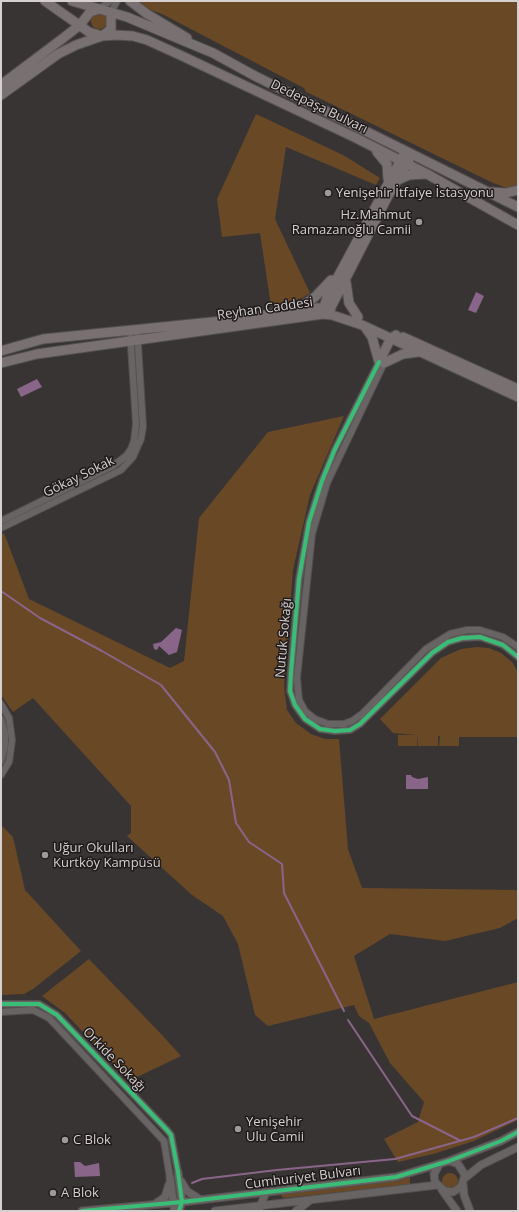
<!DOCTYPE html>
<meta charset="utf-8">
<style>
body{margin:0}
#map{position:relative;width:519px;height:1212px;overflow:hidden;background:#393434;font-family:"Open Sans",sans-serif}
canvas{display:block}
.frame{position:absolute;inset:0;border:2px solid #d7d0d0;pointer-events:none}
</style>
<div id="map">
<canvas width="519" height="1212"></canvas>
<div class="frame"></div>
</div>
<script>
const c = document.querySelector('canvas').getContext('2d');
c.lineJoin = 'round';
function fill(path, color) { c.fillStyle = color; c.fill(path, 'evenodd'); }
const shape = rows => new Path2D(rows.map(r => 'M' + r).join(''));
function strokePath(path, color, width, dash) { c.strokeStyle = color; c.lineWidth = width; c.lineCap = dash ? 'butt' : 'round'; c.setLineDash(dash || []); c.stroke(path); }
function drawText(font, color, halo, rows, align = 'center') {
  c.font = font + ' "Open Sans",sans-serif'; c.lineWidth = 3; c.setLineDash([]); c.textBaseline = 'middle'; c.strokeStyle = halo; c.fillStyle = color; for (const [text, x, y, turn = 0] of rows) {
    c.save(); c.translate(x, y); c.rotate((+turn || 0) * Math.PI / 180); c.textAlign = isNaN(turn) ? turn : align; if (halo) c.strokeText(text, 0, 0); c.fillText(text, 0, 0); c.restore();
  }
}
fill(shape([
 [135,1,518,1,518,185,507,188,493,183,315,96,306,92,304,88,162,14,142,7],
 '91 21a8 8 0 1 1 16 0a8 8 0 1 1-16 0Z',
 [256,114,343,155,380,178,376,185,286,147,275,219,310,293,302,298,281,305,271,306,260,233,222,237,217,199],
 [344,416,310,495,293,570,284,686,287,710,296,723,311,734,325,739,339,739,348,849,362,888,518,890,518,918,500,928,445,941,390,934,354,956,374,1019,518,982,518,1120,474,1141,433,1154,398,1162,384,1139,418,1122,424,1102,390,1063,369,1023,359,1016,354,1005,268,1026,255,1015,238,944,223,916,192,895,127,836,131,833,131,806,33,698,13,712,1,695,1,535,4,533,29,599,170,668,184,661,199,518,268,432],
 [477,647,489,648,501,653,512,662,518,672,518,737,459,737,459,746,439,746,440,736,438,736,438,746,418,746,417,735,417,746,398,746,398,735,416,735,393,733,380,719,441,658,461,649],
 [1,825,13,837,25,890,81,951,33,989,24,994,1,995],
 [89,959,162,1035,181,1056,133,1079,127,1078,65,1013,42,996],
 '442 1181a8 8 0 1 1 16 0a8 8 0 1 1-16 0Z',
 [410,1177,410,1184,397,1186,284,1198,281,1196,282,1193]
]), '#694826');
fill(shape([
 [476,292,484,296,476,313,468,310],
 [37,379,42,387,21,397,17,389],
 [176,628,182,630,177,652,169,655,159,646,157,650,154,649,153,644,161,642],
 [406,775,411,775,412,777,418,779,428,777,428,789,406,789],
 [74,1162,80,1162,85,1166,99,1163,100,1176,75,1177]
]), '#8a658a');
strokePath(shape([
 [1,591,40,618,102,651,161,685,215,752,229,780,236,823,249,842,282,864,284,893,344,1011],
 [348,1020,412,1116,461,1141],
 [192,1183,202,1179,277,1170,395,1159,474,1137,518,1118]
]), '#8a658a', 2);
const minor = shape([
 [99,9,110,1],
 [111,13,117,1],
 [379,362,335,449,322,481,309,522,299,579,291,673,290,691,295,705,305,719,320,729,335,731,350,730,360,724,432,653,448,642,462,638,480,637,503,645,518,657],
 [384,363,327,483,312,534,297,678,299,700,305,711,315,719,328,724,344,724,352,721,362,714,426,649,450,634,467,630,480,630,503,637,518,647],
 [1,521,113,466,126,456,131,449,134,441,136,424,130,330],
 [1,528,121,470,133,457,141,439,143,426,137,329],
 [1,704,9,718,12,740,9,762,1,775],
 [1,719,5,734,5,745,1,761],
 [1,1004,39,1004,57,1015,167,1130,171,1135,178,1172],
 [1,1012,33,1010,49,1018,164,1141,170,1178]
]);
const tertiary = shape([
 [439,1165,434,1174,435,1182,445,1191,453,1192,461,1187,465,1175,458,1164,450,1161],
 [178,1172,182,1202,179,1211],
 [170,1178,174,1208],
 [465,1178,481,1165,518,1147],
 [181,1181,187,1191,201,1200],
 [463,1184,464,1195,470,1211],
 [442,1190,457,1211],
 [155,1204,165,1197,169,1184],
 [259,1210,266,1192],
 [82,1211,182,1202,396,1177,449,1161,501,1141,518,1132],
 [215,1211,437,1185],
 [296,1211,308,1202]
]);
const primary = shape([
 [45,1,89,32,102,36,111,29,111,13],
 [72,1,127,17,213,53,255,76,518,207],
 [130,1,147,14,187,38],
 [1,85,62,39,80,25,90,12,99,9],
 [1,95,58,54,76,45,102,36,116,35,133,36,147,40,180,55,354,137,427,174,518,225],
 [377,152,387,164,388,179],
 [398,180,409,175,425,174],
 [492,192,506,193,518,190],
 [346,282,349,303,358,317],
 [299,308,315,297,331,280],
 [327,313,324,308,327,297,403,156],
 [328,313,388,196,409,160],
 [365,327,372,337,379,362],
 [403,337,518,389],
 [1,351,43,339,222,321,314,308,331,308],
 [379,362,391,338,396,335],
 [1,363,37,354,323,314,332,315,362,325,518,397],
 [384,363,403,354,418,352]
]);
strokePath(minor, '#545050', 8);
strokePath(tertiary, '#545050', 9);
strokePath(primary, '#545050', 11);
strokePath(minor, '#696464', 6);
strokePath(tertiary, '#696464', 7);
strokePath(primary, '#797072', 9);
strokePath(shape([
 [379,362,335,449,322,481,309,522,299,579,291,673,290,691,295,705,305,719,320,729,335,731,350,730,360,724,432,653,448,642,462,638,480,637,503,645,518,657],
 [1,1004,39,1004,57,1015,167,1130,171,1135,178,1172,182,1202,179,1211],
 [82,1211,182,1202,396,1177,449,1161,501,1141,518,1132]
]), '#3abd76', 4);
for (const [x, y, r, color] of [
 [328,193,4,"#a09999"],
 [419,222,4,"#a09999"],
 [45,855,4,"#a09999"],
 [238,1129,4,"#a09999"],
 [65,1140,4,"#a09999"],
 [53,1193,4,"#a09999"]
]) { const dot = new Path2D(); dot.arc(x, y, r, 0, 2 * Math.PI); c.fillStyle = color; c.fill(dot); strokePath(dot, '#1f1a1a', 1.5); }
drawText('13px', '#d7d0d0', '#1f1a1a', [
 ["Dedepaşa Bulvarı",319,107,26],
 ["Reyhan Caddesi",265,309,-8],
 ["Gökay Sokak",79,477,-26],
 ["Nutuk Sokağı",284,638,-85],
 ["Orkide Sokağı",114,1060,46],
 ["Cumhuriyet Bulvarı",303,1178,-7]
]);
drawText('13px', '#d7d0d0', '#1f1a1a', [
 ["Yenişehir İtfaiye İstasyonu",336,193],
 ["Hz.Mahmut",411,215,"right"],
 ["Ramazanoğlu Camii",411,230,"right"],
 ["Uğur Okulları",53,848],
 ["Kurtköy Kampüsü",53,863],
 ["Yenişehir",246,1122],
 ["Ulu Camii",246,1137],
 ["C Blok",73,1140],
 ["A Blok",61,1193]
], 'left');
</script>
